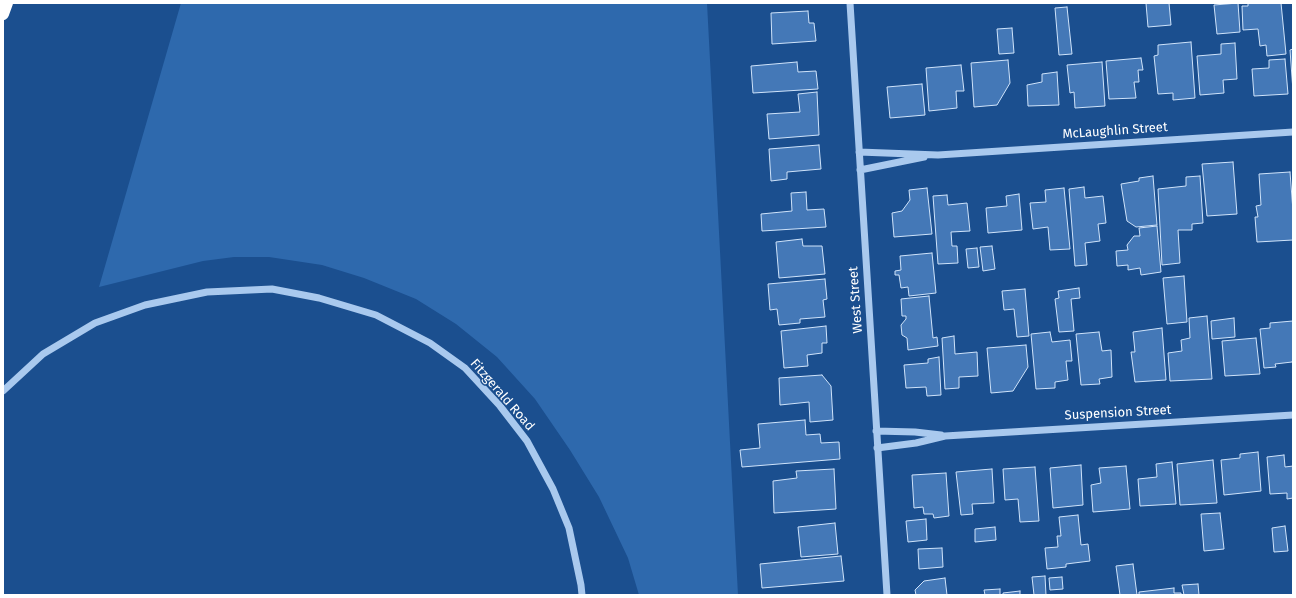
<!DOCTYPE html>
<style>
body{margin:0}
#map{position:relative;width:1296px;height:598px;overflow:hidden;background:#1b4f8f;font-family:"Fira Sans",sans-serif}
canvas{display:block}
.frame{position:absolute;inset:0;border:4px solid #fff;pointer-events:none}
</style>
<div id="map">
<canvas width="1296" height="598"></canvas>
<div class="frame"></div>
</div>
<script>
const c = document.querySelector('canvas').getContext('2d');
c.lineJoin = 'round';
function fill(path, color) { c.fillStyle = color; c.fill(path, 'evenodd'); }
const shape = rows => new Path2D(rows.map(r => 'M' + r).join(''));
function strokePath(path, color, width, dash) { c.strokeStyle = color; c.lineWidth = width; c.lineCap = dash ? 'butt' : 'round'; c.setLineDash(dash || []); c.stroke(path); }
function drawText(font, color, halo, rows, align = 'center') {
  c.font = font + ' "Fira Sans",sans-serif'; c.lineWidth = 3; c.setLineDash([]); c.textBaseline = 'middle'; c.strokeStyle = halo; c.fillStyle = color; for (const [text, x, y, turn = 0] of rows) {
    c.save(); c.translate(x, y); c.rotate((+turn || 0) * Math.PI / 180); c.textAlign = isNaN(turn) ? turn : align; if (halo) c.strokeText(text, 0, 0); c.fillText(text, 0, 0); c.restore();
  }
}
fill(shape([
 [181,3,707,3,738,595,639,595,628,558,599,497,570,450,535,399,497,357,456,324,416,299,364,278,322,265,269,257,234,257,203,261,99,287]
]), '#2e69ad');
const building = shape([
 [1146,3,1169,3,1171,25,1148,27,1146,3],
 [1238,3,1240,32,1217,34,1214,5,1238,3],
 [1248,3,1281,3,1286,54,1267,56,1266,45,1260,46,1258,29,1243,30,1242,6,1248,6,1248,3],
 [1067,7,1072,54,1059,55,1055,8,1067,7],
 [808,11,809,23,814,23,816,41,772,44,771,13,808,11],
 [1012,28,1014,53,999,54,997,29,1012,28],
 [1191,42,1195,98,1173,100,1173,93,1158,94,1154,56,1158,55,1158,45,1191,42],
 [1235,43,1237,79,1223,80,1224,93,1200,95,1197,56,1221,54,1221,44,1235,43],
 [1293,49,1293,91,1290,50,1293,49],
 [1141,58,1143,70,1138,70,1139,82,1134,82,1136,98,1109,99,1106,61,1141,58],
 [1285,59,1288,94,1254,96,1252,69,1269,68,1269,60,1285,59],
 [1008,60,1010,83,997,105,974,107,971,63,1008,60],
 [797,62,798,72,816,71,818,89,753,93,751,66,797,62],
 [1102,62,1105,106,1075,108,1074,92,1070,93,1067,65,1102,62],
 [961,65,964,91,956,91,957,108,929,111,926,68,961,65],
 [1057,72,1059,105,1028,106,1027,85,1042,82,1042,74,1057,72],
 [922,84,925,115,890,118,887,87,922,84],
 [817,92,819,135,769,139,767,114,800,112,798,94,817,92],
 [819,145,821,169,787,172,787,179,771,181,769,149,819,145],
 [1233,162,1237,214,1207,216,1202,164,1233,162],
 [1290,172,1293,211,1293,240,1257,242,1255,217,1258,217,1256,206,1261,205,1259,174,1290,172],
 [1153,176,1157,225,1136,227,1127,221,1121,184,1139,181,1139,178,1153,176],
 [1200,176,1203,223,1192,224,1192,230,1178,230,1180,263,1162,265,1158,189,1186,186,1186,177,1200,176],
 [1084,187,1085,198,1103,196,1106,223,1098,224,1100,241,1085,243,1087,265,1075,266,1069,189,1084,187],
 [927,188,932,234,894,237,892,213,902,211,910,200,909,190,927,188],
 [1064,188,1070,249,1050,250,1048,227,1033,229,1030,203,1046,202,1045,190,1064,188],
 [806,192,807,210,824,209,826,227,762,231,761,214,792,211,791,193,806,192],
 [1019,194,1022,230,988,233,986,208,1007,206,1006,196,1019,194],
 [947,195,948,205,967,203,970,231,951,232,952,246,957,246,958,263,938,264,933,196,947,195],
 [1157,226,1161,272,1141,275,1140,268,1128,270,1128,265,1117,266,1116,251,1128,250,1127,245,1134,236,1140,236,1139,228,1157,226],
 [802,239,803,246,822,246,825,274,779,278,776,242,802,239],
 [992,246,995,269,983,271,980,247,992,246],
 [977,248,979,267,968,268,966,249,977,248],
 [932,253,936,293,909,296,908,287,901,288,899,275,895,275,895,271,901,270,900,256,932,253],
 [1184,276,1187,322,1167,324,1163,278,1184,276],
 [825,279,827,299,823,300,825,317,800,319,800,323,779,325,777,309,770,310,768,284,825,279],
 [1079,288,1080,298,1071,299,1074,331,1059,332,1055,299,1059,298,1058,291,1079,288],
 [1025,289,1029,336,1017,337,1014,309,1004,310,1002,291,1025,289],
 [929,296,933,338,937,337,938,346,908,350,907,338,902,335,901,325,906,319,906,316,902,316,901,299,929,296],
 [1207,316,1212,379,1170,381,1168,353,1182,351,1181,340,1190,338,1189,318,1207,316],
 [1234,318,1235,337,1212,339,1211,321,1234,318],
 [1293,321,1293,360,1292,362,1275,364,1276,367,1264,368,1260,329,1270,328,1270,323,1293,321],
 [826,326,827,343,822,343,822,353,807,355,808,366,784,368,781,331,826,326],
 [1162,328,1166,380,1135,382,1131,352,1135,352,1133,332,1162,328],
 [1050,332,1052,342,1070,340,1072,361,1066,361,1068,380,1055,382,1055,388,1036,389,1031,334,1050,332],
 [1099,332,1102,351,1111,350,1112,377,1099,379,1100,384,1081,385,1076,334,1099,332],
 [954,336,955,354,977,352,978,376,959,377,959,388,945,389,942,338,954,336],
 [1256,338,1260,374,1225,376,1222,341,1256,338],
 [1026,345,1028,367,1013,391,991,393,987,348,1026,345],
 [939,357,941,395,927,396,926,387,906,388,904,365,928,363,928,359,939,357],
 [822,375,831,386,833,420,810,422,809,402,780,405,779,378,822,375],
 [805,420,806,435,820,434,821,443,839,442,840,459,742,467,740,450,760,448,758,424,805,420],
 [1258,452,1261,491,1224,495,1221,460,1240,458,1240,454,1258,452],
 [1284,455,1285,467,1293,466,1293,498,1287,499,1287,493,1270,494,1267,457,1284,455],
 [1213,460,1217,503,1180,505,1177,464,1213,460],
 [1172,462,1176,504,1140,506,1138,479,1157,477,1156,464,1172,462],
 [1081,465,1083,505,1053,508,1050,468,1081,465],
 [1126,466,1130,509,1093,512,1091,485,1101,483,1099,468,1126,466],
 [1035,467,1039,521,1020,522,1018,499,1005,500,1003,469,1035,467],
 [834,469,836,509,774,513,773,481,797,478,796,471,834,469],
 [992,469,994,503,972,504,973,514,961,515,956,472,992,469],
 [946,473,949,516,934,518,933,514,924,514,923,507,914,508,912,475,946,473],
 [1220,513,1224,549,1204,551,1201,514,1220,513],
 [1078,515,1081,545,1088,544,1090,561,1066,564,1066,567,1047,569,1045,548,1058,547,1057,536,1061,536,1059,517,1078,515],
 [926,519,927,540,908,542,906,521,926,519],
 [835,523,838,554,801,557,798,527,835,523],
 [1285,526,1288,551,1274,552,1272,528,1285,526],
 [995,527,996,540,975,542,975,529,995,527],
 [942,548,943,567,919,569,918,549,942,548],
 [841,556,844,581,762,588,760,564,841,556],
 [1133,564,1137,595,1120,595,1116,566,1133,564],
 [1045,576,1046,595,1034,595,1032,577,1045,576],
 [1062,577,1063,589,1050,590,1049,578,1062,577],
 [945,578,947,595,916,595,915,590,924,581,945,578],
 [1198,584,1199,595,1184,595,1182,585,1198,584],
 [1174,588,1174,593,1181,593,1181,595,1139,595,1139,592,1174,588],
 [1000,589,1000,595,985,595,984,590,1000,589],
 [1020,591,1020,595,1003,595,1003,593,1020,591]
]);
fill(building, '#4478b7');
strokePath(building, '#cfe3fa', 1);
strokePath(shape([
 [850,3,887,595],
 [859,152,938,155,1293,132],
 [860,170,924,157],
 [3,391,43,354,95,323,145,305,207,292,272,289,319,298,376,315,430,343,465,368,500,406,527,441,553,489,569,528,581,585,582,595],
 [876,431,915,432,941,435],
 [877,448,916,443,945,436,1293,415]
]), '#a9c9ee', 7);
strokePath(shape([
 [3,14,7,3]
]), '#fff', 12);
drawText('13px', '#fff', '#1b4f8f', [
 ["McLaughlin Street",1115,131,-4],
 ["West Street",856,300,-94],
 ["Fitzgerald Road",502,395,49],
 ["Suspension Street",1118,413,-3]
]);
</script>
